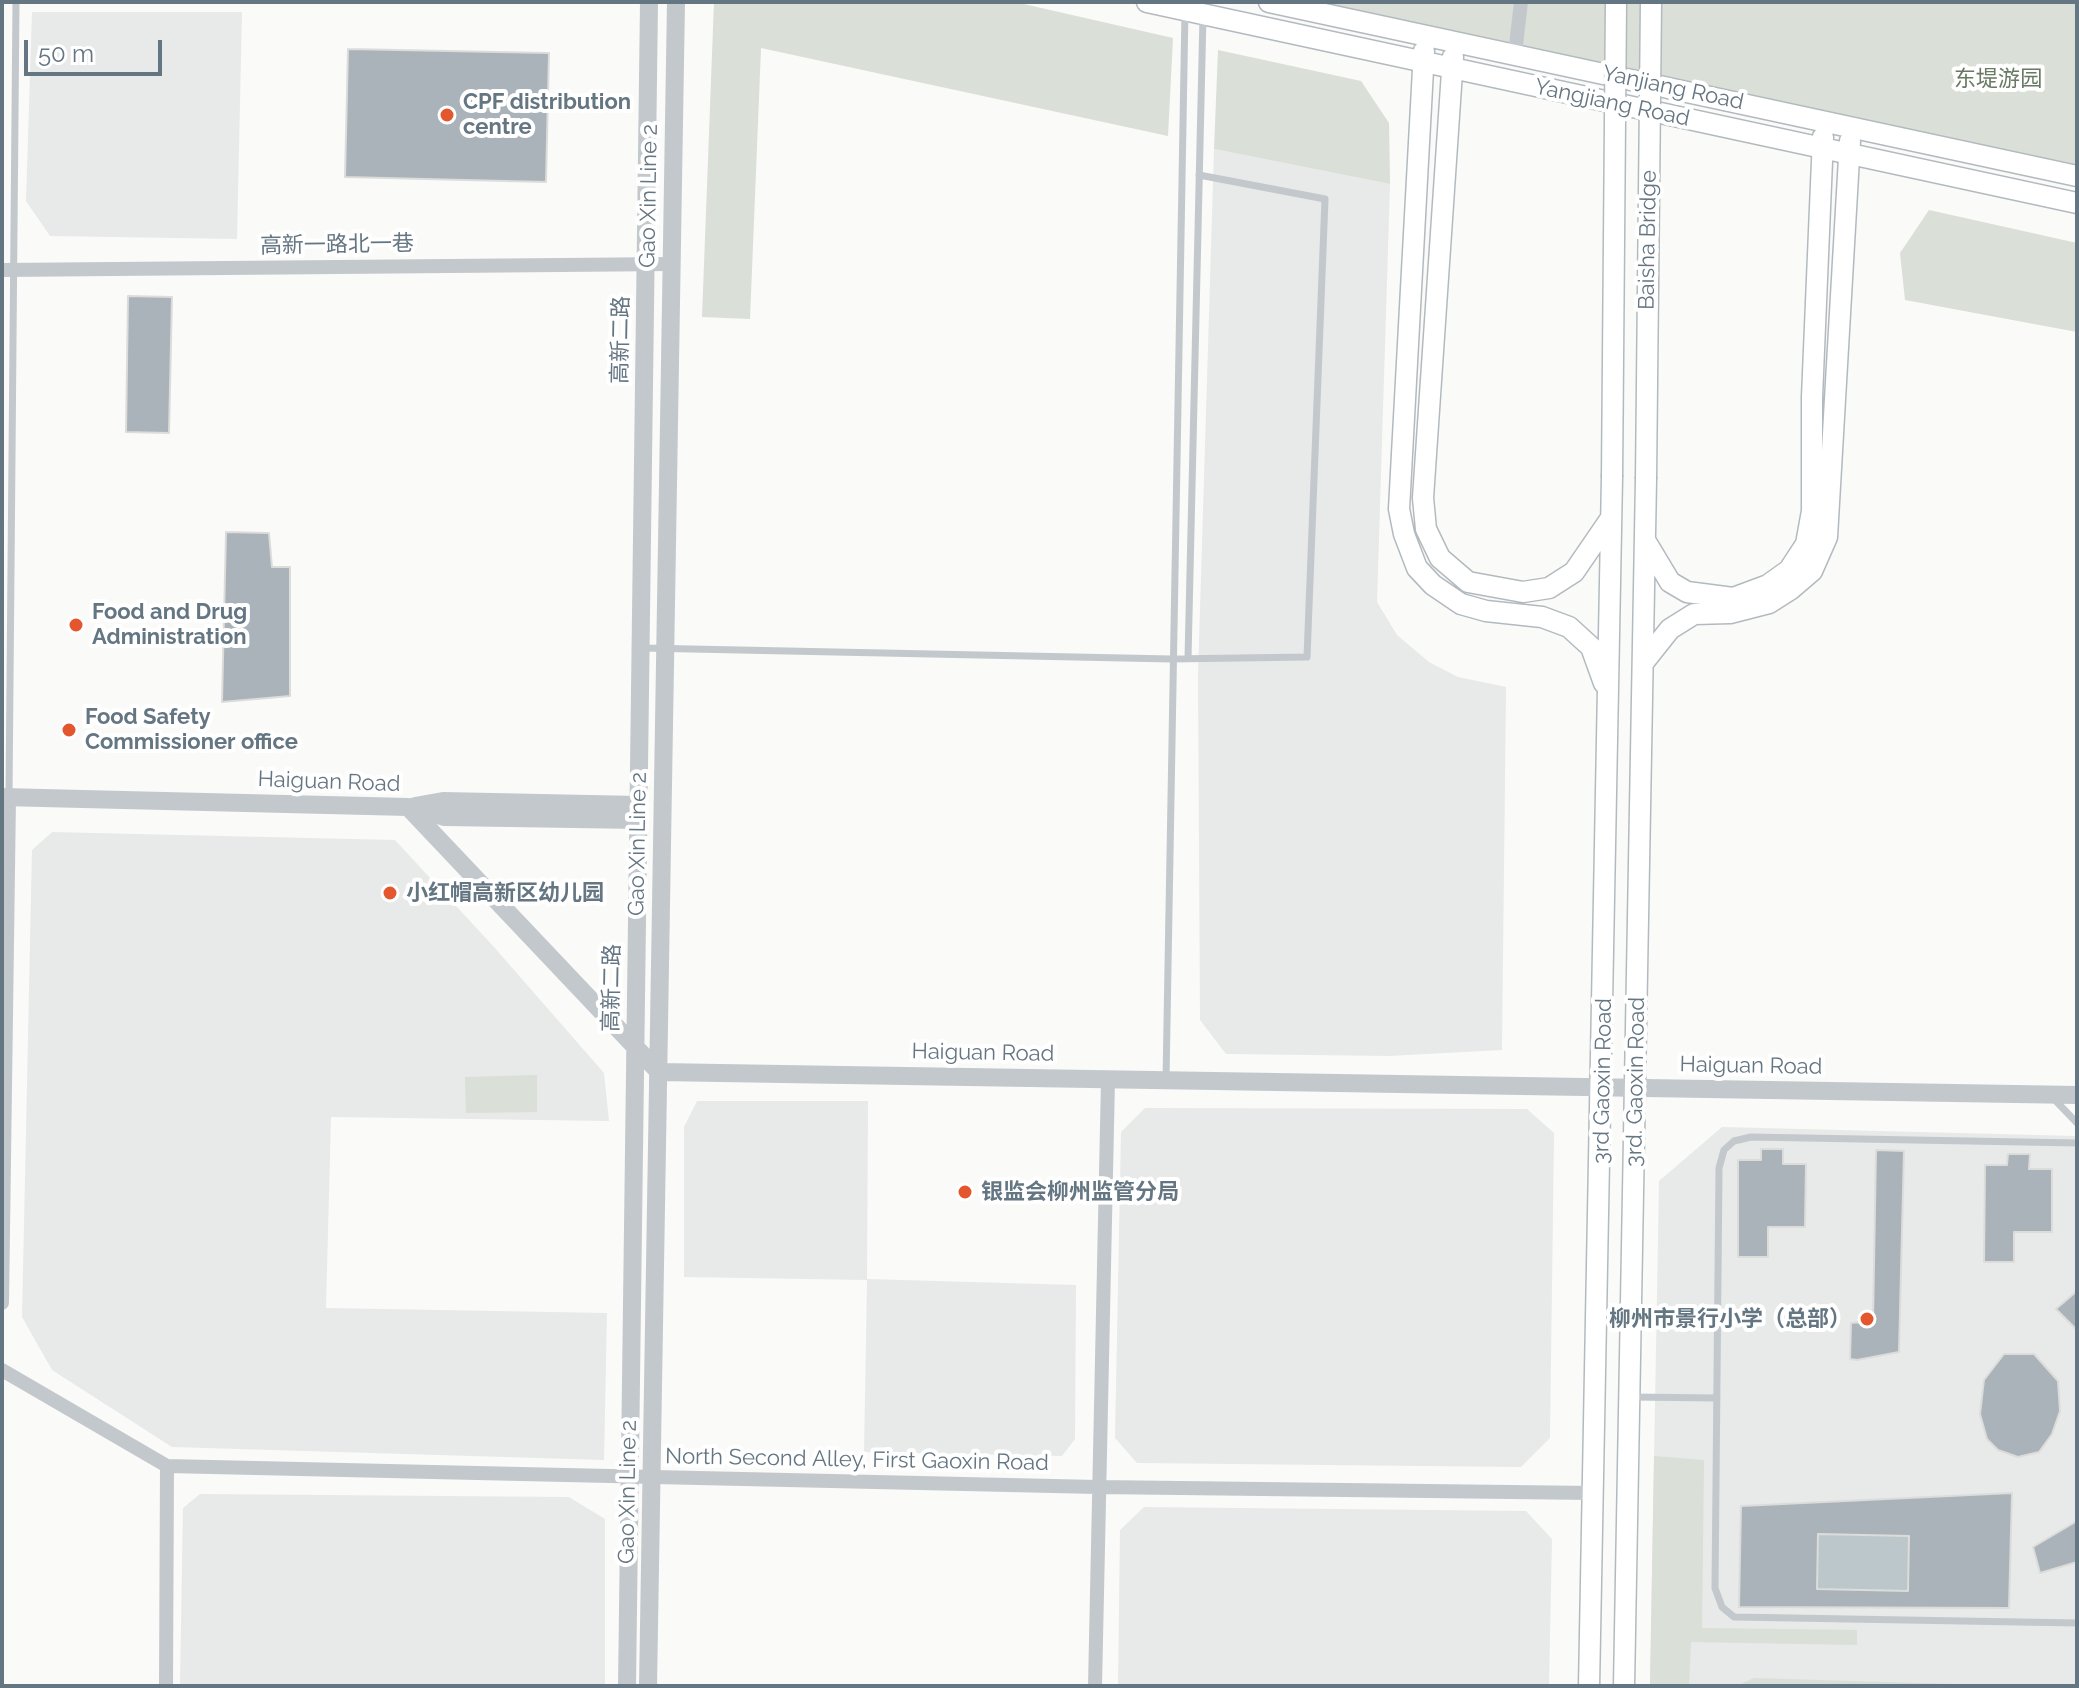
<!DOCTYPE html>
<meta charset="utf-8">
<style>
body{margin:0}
#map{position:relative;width:2079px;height:1688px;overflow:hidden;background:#fafaf8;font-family:Raleway,sans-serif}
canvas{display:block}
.frame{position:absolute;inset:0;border:4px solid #657683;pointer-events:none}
.scale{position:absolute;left:24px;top:40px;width:138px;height:36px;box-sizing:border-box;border:4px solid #657683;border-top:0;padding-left:10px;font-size:24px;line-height:28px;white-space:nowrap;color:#657683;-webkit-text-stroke:6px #fff;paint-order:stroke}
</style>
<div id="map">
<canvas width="2079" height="1688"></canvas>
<div class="frame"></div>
<div class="scale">50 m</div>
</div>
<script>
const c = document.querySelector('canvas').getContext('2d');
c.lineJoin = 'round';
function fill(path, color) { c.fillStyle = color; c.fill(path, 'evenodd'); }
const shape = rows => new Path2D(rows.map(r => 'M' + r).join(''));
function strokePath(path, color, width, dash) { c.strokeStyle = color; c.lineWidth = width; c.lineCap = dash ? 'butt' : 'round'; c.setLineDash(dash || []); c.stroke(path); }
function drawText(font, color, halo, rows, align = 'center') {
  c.font = font + ' Raleway,"Noto Sans SC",sans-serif'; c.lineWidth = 8; c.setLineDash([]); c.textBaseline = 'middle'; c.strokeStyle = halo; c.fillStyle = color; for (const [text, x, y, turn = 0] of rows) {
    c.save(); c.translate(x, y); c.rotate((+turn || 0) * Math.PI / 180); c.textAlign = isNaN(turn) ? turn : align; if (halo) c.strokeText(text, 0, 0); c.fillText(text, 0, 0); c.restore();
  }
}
fill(shape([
 [32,12,242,12,237,239,50,236,26,201],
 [1214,149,1390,184,1377,602,1397,635,1429,662,1458,677,1506,687,1502,1050,1389,1056,1226,1054,1200,1020,1198,675],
 [52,832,395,840,494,947,604,1073,609,1121,331,1117,326,1308,607,1313,604,1460,172,1447,52,1370,22,1317,32,850],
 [697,1101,868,1101,867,1279,1076,1285,1075,1439,1062,1456,864,1452,867,1280,684,1277,684,1127],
 [1145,1108,1527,1109,1554,1133,1550,1438,1521,1467,1137,1463,1115,1438,1121,1132],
 [1722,1127,2077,1136,2077,1686,1650,1686,1659,1181],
 [200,1494,569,1497,605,1519,605,1686,180,1686,183,1508],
 [1144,1507,1526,1511,1552,1539,1549,1686,1118,1686,1120,1530]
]), '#e8e9e9');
fill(shape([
 [714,2,1015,2,1173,38,1168,136,761,48,750,319,702,317],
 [1269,2,2077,2,2077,176],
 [1218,50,1361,81,1389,123,1390,184,1214,149],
 [1929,210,2077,243,2077,332,1905,300,1900,253],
 [537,1075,537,1112,466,1113,465,1077],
 [1654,1456,1704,1460,1702,1628,1857,1630,1857,1645,1691,1642,1689,1686,1650,1686],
 [1754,1678,1986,1685,1986,1686,1737,1686]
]), '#dadfd7');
fill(shape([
 [1818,1534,1909,1536,1908,1591,1817,1589]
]), '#bbc7cb');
const building = shape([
 [348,49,549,53,546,182,345,177,348,49],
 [128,296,172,297,169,433,126,432,128,296],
 [226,532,269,533,272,567,290,567,290,696,222,702,226,532],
 [1761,1149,1783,1149,1783,1164,1806,1164,1805,1227,1768,1227,1768,1257,1738,1257,1738,1160,1761,1160,1761,1149],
 [1876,1150,1904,1151,1899,1352,1857,1360,1850,1359,1851,1323,1873,1321,1876,1150],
 [2008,1154,2030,1154,2029,1169,2052,1169,2052,1232,2014,1232,2014,1262,1984,1262,1985,1165,2007,1165,2008,1154],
 [2077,1291,2077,1330,2056,1309,2077,1291],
 [2004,1354,2034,1354,2058,1381,2060,1411,2052,1434,2039,1452,2018,1457,1998,1450,1987,1439,1980,1414,1984,1380,2004,1354],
 [2012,1493,2009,1608,1739,1607,1741,1506,2012,1493],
 [1818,1534,1909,1536,1908,1591,1817,1589,1818,1534],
 [2077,1521,2077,1562,2040,1573,2033,1547,2077,1521]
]);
fill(building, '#aab3b9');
strokePath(building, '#dcdcda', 2);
const secondary = shape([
 [1147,2,2077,203],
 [1269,2,2077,176],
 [1424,51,1399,509,1404,534,1417,568,1433,585,1461,604,1486,611,1542,617,1569,627,1591,647,1604,683],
 [1453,57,1423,498,1426,529,1440,558,1468,582,1523,592,1549,588,1574,572,1611,518],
 [1646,542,1670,582,1687,592,1733,598,1768,585,1789,570,1806,544,1812,511,1812,397,1823,137],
 [1643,663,1670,629,1694,614,1730,613,1769,603,1791,589,1812,571,1827,537,1850,141],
 [1589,1686,1612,477],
 [1624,1686,1646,479]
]);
strokePath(secondary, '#b3babf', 23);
strokePath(shape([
 [643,648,1171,659,1307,657,1325,199,1199,175],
 [1188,658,1203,16],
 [9,795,16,2],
 [1166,1078,1185,11],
 [2054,1099,2077,1123],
 [2077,1143,1751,1137,1734,1141,1724,1150,1719,1168,1715,1588,1722,1607,1734,1617,2077,1623],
 [1631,1397,1717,1398]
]), '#c3c8cc', 7);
strokePath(shape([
 [1515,54,1521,2],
 [2,270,672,264],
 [2,1303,9,798],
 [2,1370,167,1466,1097,1487,1593,1493],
 [166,1686,167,1466],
 [1095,1686,1108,1080]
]), '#c3c8cc', 14);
strokePath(shape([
 [2,797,408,807,659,1072,2077,1095],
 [415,806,443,801,639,805],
 [411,807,445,817,639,820],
 [627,1686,649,2],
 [648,1686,676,2]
]), '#c3c8cc', 18);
strokePath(secondary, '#fff', 20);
const secondaryBridge = shape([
 [1612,477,1616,2],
 [1646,479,1651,2]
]);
strokePath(secondaryBridge, '#b3babf', 23, []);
strokePath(secondaryBridge, '#fff', 20);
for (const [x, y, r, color] of [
 [447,115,8,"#e4572e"],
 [76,625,8,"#e4572e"],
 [69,730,8,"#e4572e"],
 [390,893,8,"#e4572e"],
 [965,1192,8,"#e4572e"],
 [1867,1319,8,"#e4572e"]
]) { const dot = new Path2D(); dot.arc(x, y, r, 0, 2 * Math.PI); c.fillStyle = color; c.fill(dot); strokePath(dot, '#fff', 3); }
drawText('22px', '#687a64', '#fff', [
 ["东堤游园",1998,79]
]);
drawText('22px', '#657683', '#fff', [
 ["Yanjiang Road",1673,88,12],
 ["Yangjiang Road",1612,103,12],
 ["Gao Xin Line 2",649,196,-89],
 ["Baisha Bridge",1648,240,-89],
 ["高新一路北一巷",337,245,-1],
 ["高新二路",621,340,-89],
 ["Haiguan Road",329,782,2],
 ["Gao Xin Line 2",638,844,-89],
 ["高新二路",612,988,-89],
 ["Haiguan Road",983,1053,1],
 ["Haiguan Road",1751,1066,1],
 ["3rd Gaoxin Road",1603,1081,-89],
 ["3rd. Gaoxin Road",1636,1082,-89],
 ["North Second Alley, First Gaoxin Road",857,1460,1],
 ["Gao Xin Line 2",628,1492,-89]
]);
drawText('bold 22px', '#657683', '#fff', [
 ["CPF distribution",463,102],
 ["centre",463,127],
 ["Food and Drug",92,612],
 ["Administration",92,637],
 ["Food Safety",85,717],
 ["Commissioner office",85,742],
 ["小红帽高新区幼儿园",406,893],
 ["银监会柳州监管分局",981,1192],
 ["柳州市景行小学（总部）",1851,1319,"right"]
], 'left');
</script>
